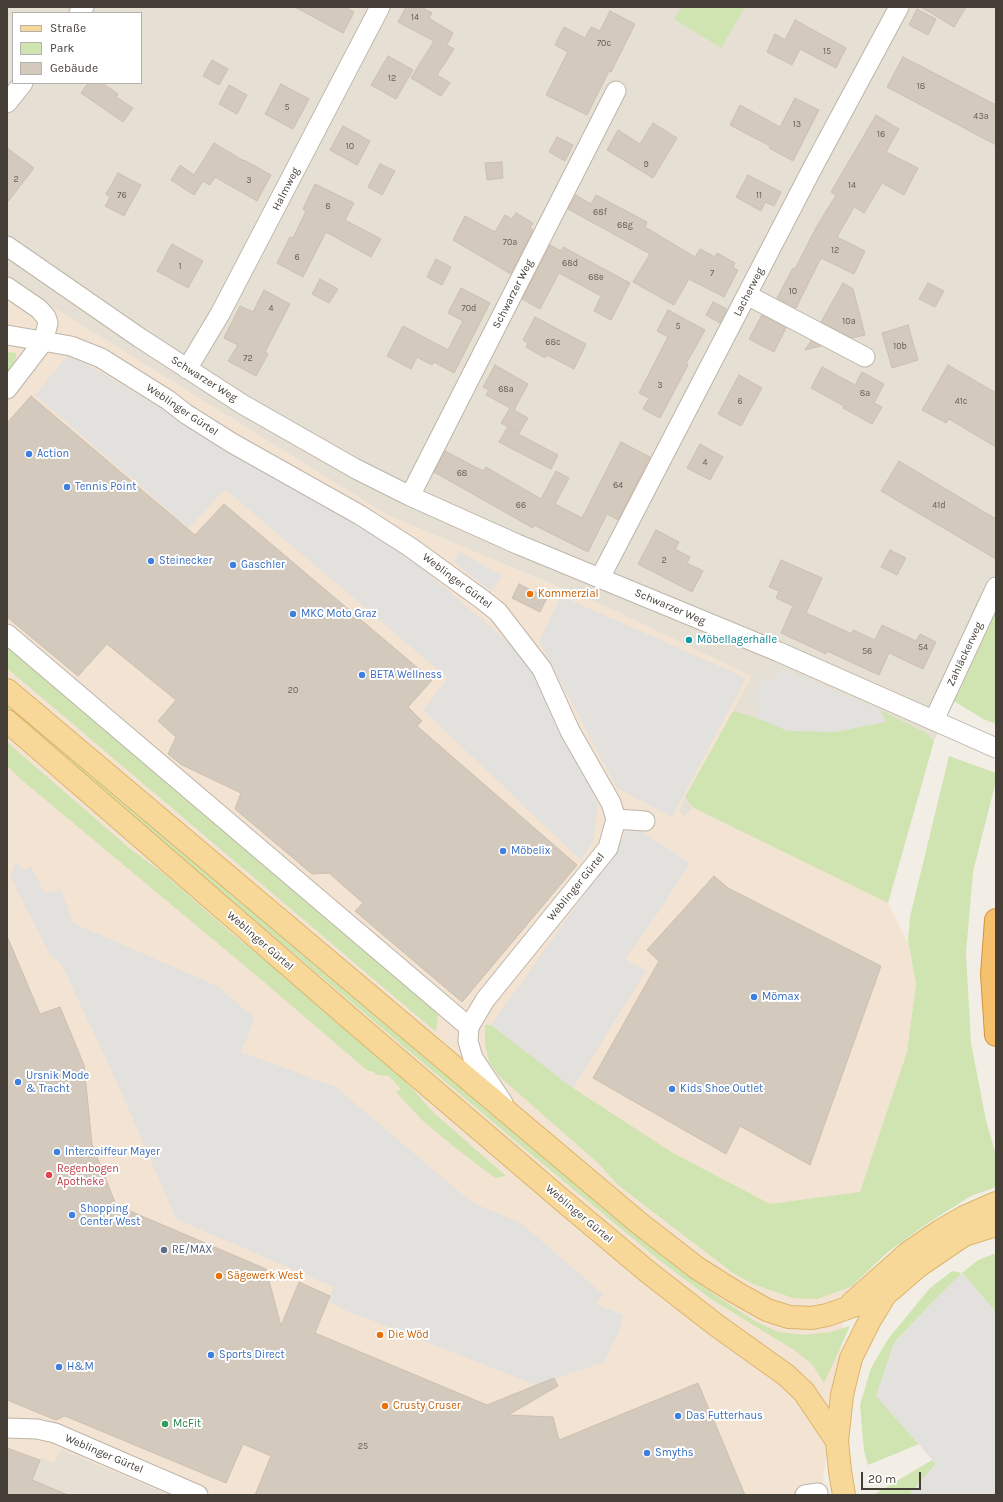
<!DOCTYPE html>
<meta charset="utf-8">
<style>
body{margin:0}
#map{position:relative;width:1003px;height:1502px;overflow:hidden;background:#f2eee6;font-family:Karla,sans-serif}
canvas{display:block}
.frame{position:absolute;inset:0;border:8px solid #443e36;pointer-events:none}
.legend{position:absolute;left:12px;top:12px;width:130px;height:72px;box-sizing:border-box;background:#fff;border:1px solid #b4b2af;margin:0;padding:5px 7px;list-style:none;font-size:12px;color:#443e36}
.legend li{display:flex;align-items:center;gap:8px;height:20px}
.legend b{width:20px;border:1px solid #b4b2af}
.scale{position:absolute;left:861px;top:1472px;width:60px;height:18px;box-sizing:border-box;border:2px solid #443e36;border-top:0;padding-left:5px;font-size:12px;line-height:14px;white-space:nowrap;color:#443e36;-webkit-text-stroke:3px #fff;paint-order:stroke}
</style>
<div id="map">
<canvas width="1003" height="1502"></canvas>
<div class="frame"></div>
<ul class="legend">
<li><b style="height:5px;background:#f8d899"></b>Straße</li>
<li><b style="height:11px;background:#d0e4b1"></b>Park</li>
<li><b style="height:11px;background:#d3c9bc"></b>Gebäude</li>
</ul>
<div class="scale">20 m</div>
</div>
<script>
const c = document.querySelector('canvas').getContext('2d');
c.lineJoin = 'round';
function fill(path, color) { c.fillStyle = color; c.fill(path, 'evenodd'); }
const shape = rows => new Path2D(rows.map(r => 'M' + r).join(''));
function strokePath(path, color, width, dash) { c.strokeStyle = color; c.lineWidth = width; c.lineCap = dash ? 'butt' : 'round'; c.setLineDash(dash || []); c.stroke(path); }
function drawText(font, color, halo, rows, align = 'center') {
  c.font = font + ' Karla,sans-serif'; c.lineWidth = 4; c.setLineDash([]); c.textBaseline = 'middle'; c.strokeStyle = halo; c.fillStyle = color; for (const [text, x, y, turn = 0] of rows) {
    c.save(); c.translate(x, y); c.rotate((+turn || 0) * Math.PI / 180); c.textAlign = isNaN(turn) ? turn : align; if (halo) c.strokeText(text, 0, 0); c.fillText(text, 0, 0); c.restore();
  }
}
fill(shape([
 [7,7,996,7,996,606,934,741,888,903,694,808,683,818,679,811,685,797,733,711,751,676,609,608,387,515,59,311,14,286,7,281],
 [13,13,141,13,141,83,13,83],
 [7,1448,40,1460,41,1458,61,1449,170,1495,7,1495]
]), '#e6dfd4');
fill(shape([
 [7,281,59,311,387,515,609,608,751,676,733,711,685,797,679,811,683,818,694,808,888,903,908,943,916,984,907,1052,861,1192,821,1495,170,1495,61,1450,54,1463,42,1458,40,1460,7,1448]
]), '#f3e3d2');
fill(shape([
 [682,7,745,7,721,48,674,19],
 [9,352,16,353,16,358,10,371,7,373,7,353],
 [996,606,996,724,983,719,954,701],
 [7,645,70,700,197,804,405,979,438,1015,436,1032,7,668],
 [7,699,308,954,568,1178,686,1274,724,1301,755,1321,778,1332,805,1335,831,1332,850,1326,824,1383,812,1364,794,1350,711,1299,659,1260,526,1150,7,711],
 [880,710,926,733,934,741,888,903,694,808,685,797,733,711,757,718,788,731,807,731,885,722],
 [7,742,129,848,163,873,236,937,277,970,398,1073,434,1113,506,1176,495,1178,453,1146,422,1120,396,1092,401,1089,389,1076,378,1075,372,1071,368,1071,257,976,23,781,7,766],
 [949,756,996,773,996,781,973,872,966,953,971,1043,986,1120,996,1155,996,1187,971,1196,928,1223,888,1252,851,1287,817,1299,793,1298,753,1284,733,1273,618,1185,598,1163,499,1076,489,1062,485,1044,485,1025,491,1025,573,1088,673,1153,770,1204,860,1192,907,1052,916,984,908,941,910,917],
 [996,1253,996,1312,962,1273,930,1305,894,1343,877,1396,919,1444,868,1465,864,1451,860,1405,871,1368,888,1339,930,1288,952,1271,962,1273,978,1260],
 [932,1460,936,1464,909,1495,875,1495,875,1494]
]), '#d0e4b1');
fill(shape([
 [69,354,390,541,529,660,598,804,593,841,581,860,423,710,448,678,225,489,189,528,35,395],
 [460,552,502,576,491,591,454,562],
 [561,596,746,678,672,817,617,788,539,641],
 [780,668,880,710,886,722,835,732,788,731,757,718,760,709,752,704,764,676,774,681],
 [630,824,690,863,662,907,625,959,646,971,573,1088,491,1025,617,849],
 [17,861,22,870,31,866,45,894,61,890,73,923,217,986,255,1018,241,1052,336,1087,471,1202,521,1223,603,1294,596,1304,623,1315,619,1331,604,1362,536,1385,347,1311,328,1301,334,1287,176,1219,120,1089,61,963,51,957,10,876],
 [962,1273,996,1312,996,1495,909,1495,936,1464,876,1396,894,1343,930,1305]
]), '#e3e1de');
const building = shape([
 [295,7,345,7,354,12,343,33,295,7],
 [406,7,421,7,432,13,429,18,453,33,447,45,454,49,437,75,450,83,441,96,411,78,434,41,398,22,406,7],
 [921,7,966,7,954,27,921,7],
 [917,9,936,19,928,35,909,25,917,9],
 [610,11,635,24,611,72,609,71,587,115,546,95,568,52,555,45,564,27,585,38,591,27,600,31,610,11],
 [795,20,846,48,836,68,800,49,792,65,767,52,775,34,785,40,795,20],
 [388,56,413,70,396,99,371,85,388,56],
 [903,57,996,105,996,145,887,87,903,57],
 [212,60,228,69,219,85,203,76,212,60],
 [88,83,102,83,118,94,116,97,133,108,123,122,81,93,88,83],
 [281,84,309,99,293,129,265,114,281,84],
 [229,85,247,95,237,114,219,104,229,85],
 [795,98,819,110,793,161,769,148,770,146,730,125,740,105,780,127,795,98],
 [876,115,899,129,886,152,918,168,904,195,882,183,864,213,854,207,837,237,865,251,854,274,821,258,796,308,777,298,793,268,795,269,817,226,836,195,831,192,876,115],
 [653,123,677,138,653,178,607,150,618,130,640,144,653,123],
 [343,126,370,141,357,165,330,150,343,126],
 [557,137,573,145,565,161,549,152,557,137],
 [214,143,244,161,244,160,271,175,257,201,215,177,210,185,203,181,194,195,171,180,180,165,194,175,214,143],
 [7,148,34,168,7,203,7,148],
 [502,162,503,178,487,180,485,163,502,162],
 [380,164,395,171,382,195,368,187,380,164],
 [118,173,141,185,124,216,105,206,110,197,106,194,118,173],
 [748,175,781,192,774,206,765,202,761,211,736,197,748,175],
 [315,184,354,203,345,220,381,239,371,257,326,232,303,277,277,263,290,237,293,238,306,211,303,209,315,184],
 [576,195,591,204,596,195,647,222,645,227,695,257,700,249,715,257,717,253,735,263,733,268,738,270,724,297,689,279,674,305,633,282,650,254,568,209,576,195],
 [516,213,533,223,530,228,533,230,511,274,453,240,465,216,495,232,505,215,512,219,516,213],
 [172,244,203,261,188,288,157,271,172,244],
 [550,245,561,251,563,247,630,283,611,320,594,311,601,296,559,273,540,309,522,299,550,245],
 [436,259,451,267,442,285,427,277,436,259],
 [320,279,338,289,329,303,312,294,320,279],
 [843,283,853,289,865,335,852,338,821,322,843,283],
 [928,283,944,291,935,307,919,299,928,283],
 [461,288,490,303,454,373,434,362,432,365,417,357,411,369,387,356,403,326,448,350,463,321,448,313,461,288],
 [264,290,290,304,265,352,268,354,256,376,228,361,238,345,224,338,240,306,253,312,264,290],
 [713,302,727,309,720,323,706,315,713,302],
 [668,310,705,330,686,364,688,365,660,418,643,409,649,398,639,393,668,337,657,331,668,310],
 [762,315,786,328,774,352,749,339,762,315],
 [535,317,586,344,574,369,547,355,545,358,526,347,528,343,523,340,535,317],
 [908,325,918,360,892,368,882,333,908,325],
 [811,341,821,346,805,350,811,341],
 [495,365,528,384,514,410,528,418,519,433,501,423,510,408,486,395,489,390,483,387,495,365],
 [948,365,996,393,996,447,949,419,946,423,922,410,948,365],
 [822,367,855,385,862,372,884,384,874,403,882,407,872,424,843,408,844,406,811,388,822,367],
 [739,375,762,388,741,426,718,414,739,375],
 [31,396,195,535,224,504,432,680,408,707,422,721,417,726,577,865,462,1002,355,911,363,903,329,873,312,874,235,809,241,793,182,765,168,754,176,737,158,721,176,700,107,644,78,676,7,617,7,423,31,396],
 [507,428,558,455,551,469,499,442,507,428],
 [621,442,650,457,618,520,607,514,588,552,534,525,533,528,434,472,445,451,483,471,486,467,541,499,556,471,569,478,555,504,582,518,621,442],
 [700,444,723,457,710,480,687,468,700,444],
 [899,461,996,519,996,559,881,491,899,461],
 [656,530,679,542,675,549,690,557,687,563,703,571,692,592,638,564,656,530],
 [890,550,906,558,897,575,881,567,890,550],
 [781,560,822,578,806,613,852,634,853,630,875,640,882,625,916,641,920,634,936,642,923,669,889,653,879,675,827,651,826,654,781,633,793,606,776,598,779,591,769,587,781,560],
 [519,584,547,598,540,612,512,598,519,584],
 [714,876,728,888,881,966,810,1165,740,1126,726,1154,593,1078,659,961,647,950,714,876],
 [7,936,40,1014,60,1007,84,1065,92,1144,116,1205,266,1269,281,1326,299,1282,330,1296,315,1333,487,1405,554,1378,558,1386,508,1415,553,1417,559,1440,698,1383,745,1495,255,1495,271,1456,243,1444,226,1483,65,1416,56,1420,7,1400,7,936],
 [7,1448,40,1460,32,1480,68,1495,7,1495,7,1448]
]);
fill(building, '#d3c9bc');
strokePath(building, '#cdc0b0', 1);
const minor = shape([
 [79,13,84,7],
 [7,103,23,83],
 [7,246,140,338,242,404,356,469,410,496,517,544,779,652,996,748],
 [7,287,39,309,46,317,48,323,43,342,7,389],
 [747,295,865,357],
 [7,335,71,346,101,358,168,400,186,414,232,443,360,515,410,547,483,600,498,612,542,669,570,731,611,803,616,819,608,848,485,1000,469,1027,468,1041,473,1058,503,1103],
 [187,369,220,314,380,7],
 [410,496,616,91],
 [600,578,813,167,899,7],
 [7,634,469,1027],
 [934,720,996,587],
 [616,819,645,821],
 [7,1428,37,1429,55,1433,198,1495],
 [805,1495,818,1493]
]);
const major = shape([
 [7,690,639,1223,697,1268,735,1292,767,1310,789,1317,812,1318,827,1315,885,1295],
 [7,721,354,1022,562,1200,648,1272,716,1325,786,1375,804,1392,837,1441],
 [852,1303,908,1253,940,1231,964,1217,996,1203],
 [844,1495,840,1471,837,1441,842,1395,851,1358,870,1320,885,1295,920,1265,964,1235,996,1225]
]);
const highway = shape([
 [996,920,992,974,996,1035]
]);
strokePath(minor, '#bdb5a9', 21);
strokePath(major, '#dcb46a', 24);
strokePath(highway, '#d4953e', 24);
strokePath(minor, '#fff', 19);
strokePath(major, '#f8d899', 22);
strokePath(highway, '#f5c16e', 22);
for (const [x, y, r, color] of [
 [29,454,4,"#3f7fe0"],
 [67,487,4,"#3f7fe0"],
 [151,561,4,"#3f7fe0"],
 [233,565,4,"#3f7fe0"],
 [530,594,4,"#e8710a"],
 [293,614,4,"#3f7fe0"],
 [689,640,4,"#0f9aa8"],
 [362,675,4,"#3f7fe0"],
 [503,851,4,"#3f7fe0"],
 [754,997,4,"#3f7fe0"],
 [18,1082,4,"#3f7fe0"],
 [672,1089,4,"#3f7fe0"],
 [57,1152,4,"#3f7fe0"],
 [49,1175,4,"#e0444e"],
 [72,1215,4,"#3f7fe0"],
 [164,1250,4,"#5c6f8a"],
 [219,1276,4,"#e8710a"],
 [380,1335,4,"#e8710a"],
 [211,1355,4,"#3f7fe0"],
 [59,1367,4,"#3f7fe0"],
 [385,1406,4,"#e8710a"],
 [678,1416,4,"#3f7fe0"],
 [165,1424,4,"#2e9e5b"],
 [647,1453,4,"#3f7fe0"]
]) { const dot = new Path2D(); dot.arc(x, y, r, 0, 2 * Math.PI); c.fillStyle = color; c.fill(dot); strokePath(dot, '#fff', 1.5); }
drawText('9px', '#686158', null, [
 ["14",415,17],
 ["70c",604,43],
 ["15",827,51],
 ["12",392,78],
 ["18",921,86],
 ["5",287,107],
 ["43a",981,116],
 ["13",797,124],
 ["16",881,134],
 ["10",350,146],
 ["9",646,164],
 ["2",16,179],
 ["3",249,180],
 ["14",852,185],
 ["76",122,195],
 ["11",759,195],
 ["8",328,206],
 ["68f",600,212],
 ["68g",625,225],
 ["70a",510,242],
 ["12",835,250],
 ["6",297,257],
 ["68d",570,263],
 ["1",180,266],
 ["7",712,273],
 ["68e",596,277],
 ["10",793,291],
 ["4",271,308],
 ["70d",469,308],
 ["10a",849,321],
 ["5",678,326],
 ["68c",553,342],
 ["10b",900,346],
 ["72",248,358],
 ["3",660,385],
 ["68a",506,389],
 ["8a",865,393],
 ["6",740,401],
 ["41c",961,401],
 ["4",705,462],
 ["68",462,473],
 ["64",618,485],
 ["66",521,505],
 ["41d",939,505],
 ["2",664,560],
 ["54",923,647],
 ["56",867,651],
 ["20",293,690],
 ["25",363,1446]
]);
drawText('11px', '#443e36', '#fff', [
 ["Halmweg",286,189,-63],
 ["Lacherweg",749,292,-63],
 ["Schwarzer Weg",513,294,-63],
 ["Schwarzer Weg",204,379,32],
 ["Weblinger Gürtel",182,410,34],
 ["Weblinger Gürtel",457,581,37],
 ["Schwarzer Weg",670,607,23],
 ["Zahläckerweg",965,654,-65],
 ["Weblinger Gürtel",576,887,-51],
 ["Weblinger Gürtel",260,941,41],
 ["Weblinger Gürtel",579,1214,40],
 ["Weblinger Gürtel",104,1454,23]
]);
drawText('11px', '#366cbe', '#fff', [
 ["Action",37,454],
 ["Tennis Point",75,487],
 ["Steinecker",159,561],
 ["Gaschler",241,565],
 ["MKC Moto Graz",301,614],
 ["BETA Wellness",370,675],
 ["Möbelix",511,851],
 ["Mömax",762,997],
 ["Ursnik Mode",26,1076],
 ["& Tracht",26,1089],
 ["Kids Shoe Outlet",680,1089],
 ["Intercoiffeur Mayer",65,1152],
 ["Shopping",80,1209],
 ["Center West",80,1222],
 ["Sports Direct",219,1355],
 ["H&M",67,1367],
 ["Das Futterhaus",686,1416],
 ["Smyths",655,1453]
], 'left');
drawText('11px', '#c56008', '#fff', [
 ["Kommerzial",538,594],
 ["Sägewerk West",227,1276],
 ["Die Wöd",388,1335],
 ["Crusty Cruser",393,1406]
], 'left');
drawText('11px', '#0d838f', '#fff', [
 ["Möbellagerhalle",697,640]
], 'left');
drawText('11px', '#be3a42', '#fff', [
 ["Regenbogen",57,1169],
 ["Apotheke",57,1182]
], 'left');
drawText('11px', '#4e5e75', '#fff', [
 ["RE/MAX",172,1250]
], 'left');
drawText('11px', '#27864d', '#fff', [
 ["McFit",173,1424]
], 'left');
</script>
